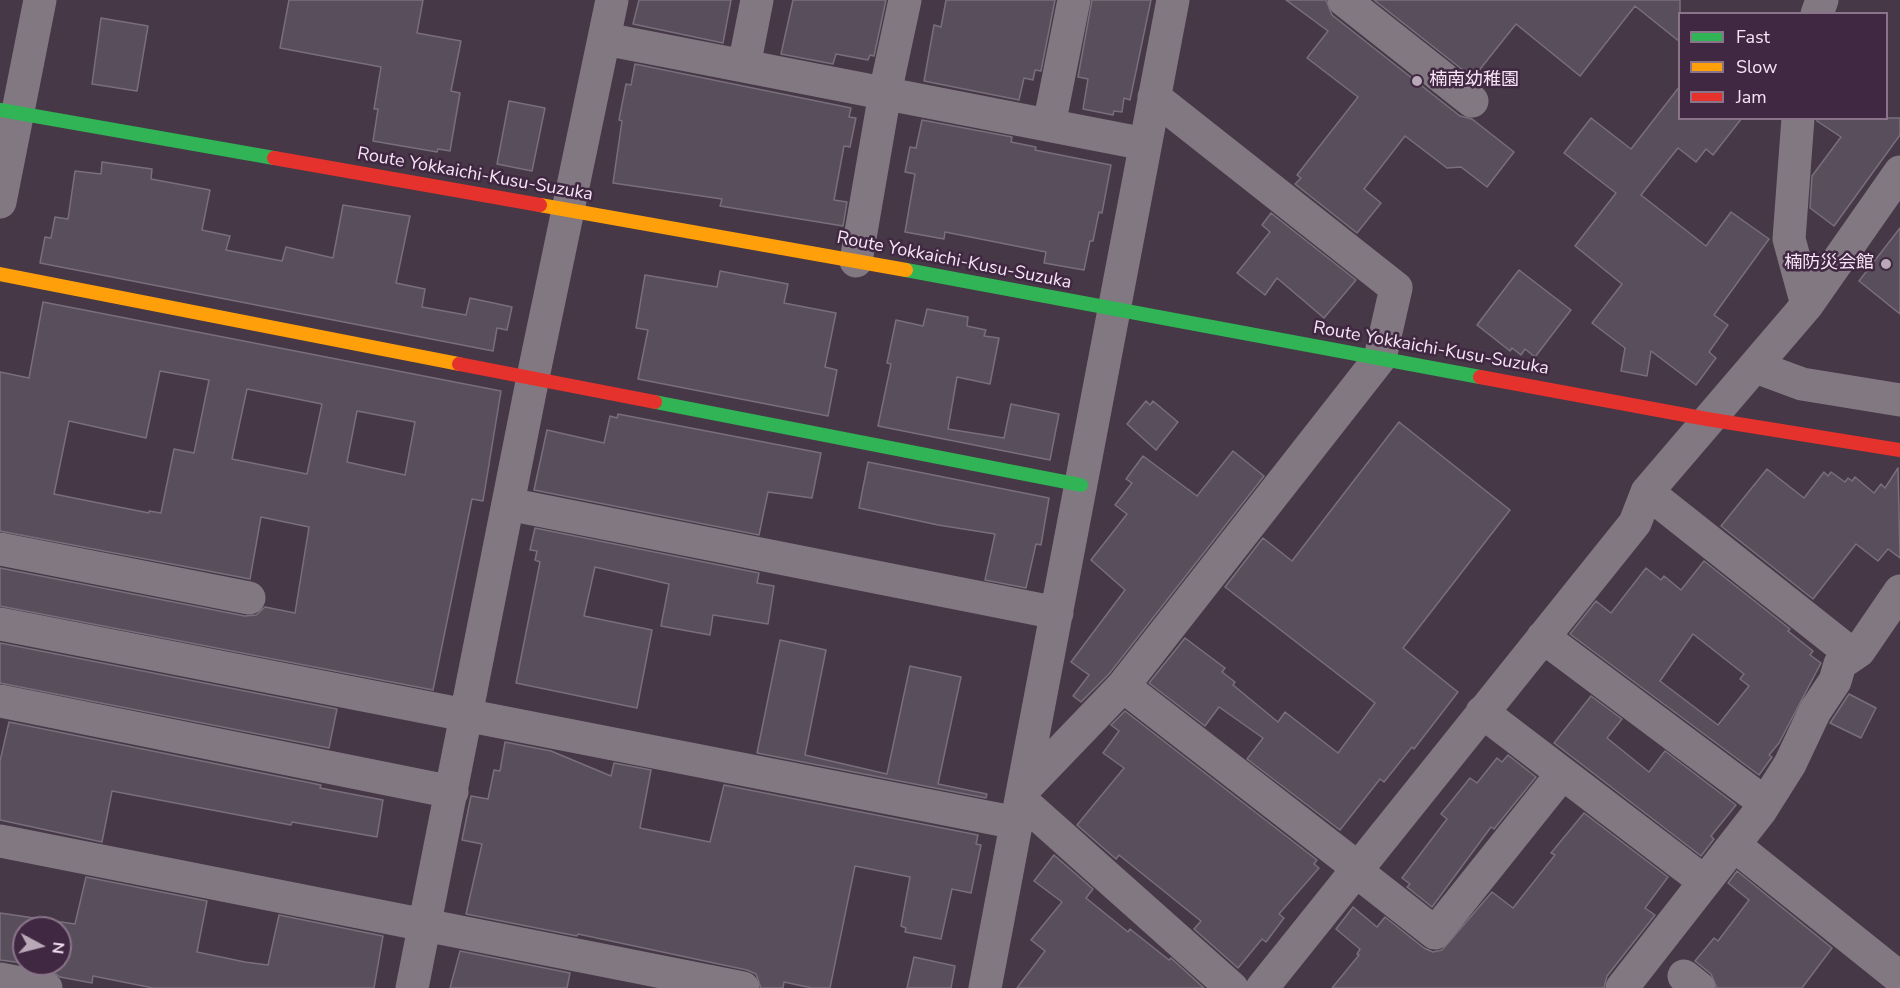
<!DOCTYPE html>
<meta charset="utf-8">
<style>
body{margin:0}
#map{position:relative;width:1900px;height:988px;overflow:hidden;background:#463846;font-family:"Nunito Sans",sans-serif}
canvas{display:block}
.legend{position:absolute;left:1678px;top:12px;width:210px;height:108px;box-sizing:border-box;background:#412842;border:2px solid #89748a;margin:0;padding:8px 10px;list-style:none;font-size:18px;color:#f5e5f5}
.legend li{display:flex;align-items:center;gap:12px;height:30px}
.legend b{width:30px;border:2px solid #89748a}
.north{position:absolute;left:12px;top:916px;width:60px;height:60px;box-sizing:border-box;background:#412842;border:2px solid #89748a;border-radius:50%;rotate:97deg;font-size:16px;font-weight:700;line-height:24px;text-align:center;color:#f5e5f5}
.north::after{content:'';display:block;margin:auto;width:21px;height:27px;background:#b8a8b8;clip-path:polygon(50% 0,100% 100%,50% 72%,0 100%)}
</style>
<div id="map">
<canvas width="1900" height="988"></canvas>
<ul class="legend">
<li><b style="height:8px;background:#30b455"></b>Fast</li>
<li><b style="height:8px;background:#ff9f0a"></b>Slow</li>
<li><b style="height:8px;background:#e5322d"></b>Jam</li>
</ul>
<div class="north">N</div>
</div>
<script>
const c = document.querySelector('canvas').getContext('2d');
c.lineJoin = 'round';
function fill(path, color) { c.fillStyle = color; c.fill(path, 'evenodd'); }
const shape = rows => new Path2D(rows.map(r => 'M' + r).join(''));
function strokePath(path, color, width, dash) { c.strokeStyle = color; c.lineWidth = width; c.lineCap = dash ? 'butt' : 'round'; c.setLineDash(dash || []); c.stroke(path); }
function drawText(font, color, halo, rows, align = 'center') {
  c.font = font + ' "Nunito Sans","Noto Sans JP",sans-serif'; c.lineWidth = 5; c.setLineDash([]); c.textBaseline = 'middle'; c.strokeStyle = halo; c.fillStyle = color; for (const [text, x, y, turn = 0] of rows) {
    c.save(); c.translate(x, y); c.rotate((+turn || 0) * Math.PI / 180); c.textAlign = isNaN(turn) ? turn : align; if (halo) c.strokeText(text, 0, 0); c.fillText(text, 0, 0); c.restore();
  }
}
const building = shape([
 [289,0,423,0,417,33,461,41,451,91,460,93,450,151,438,149,437,152,373,141,378,109,374,109,381,67,280,48,289,0],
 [639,0,731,0,723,43,633,24,639,0],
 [793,0,886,0,874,56,870,55,868,60,836,54,833,64,781,54,793,0],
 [946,0,1055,0,1041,71,1035,70,1033,80,1024,78,1019,100,924,81,934,25,941,27,946,0],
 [1092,0,1151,0,1130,100,1124,98,1122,112,1114,111,1113,115,1083,109,1088,79,1078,77,1092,0],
 [1286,0,1326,0,1332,15,1460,116,1472,119,1514,152,1487,187,1461,167,1447,168,1405,136,1364,189,1381,203,1357,233,1295,184,1301,178,1297,175,1358,97,1307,58,1328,31,1286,0],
 [1374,0,1680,0,1680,42,1635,6,1580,76,1516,24,1473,78,1374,0],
 [101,18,148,26,137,91,92,84,101,18],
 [635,64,851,108,849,117,856,118,850,147,844,146,834,200,847,202,843,226,720,206,722,199,613,183,622,121,619,120,626,84,631,85,635,64],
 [1680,86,1680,118,1742,118,1713,155,1706,149,1696,162,1678,148,1641,195,1706,246,1731,212,1769,239,1714,315,1728,325,1709,352,1716,358,1696,385,1651,351,1647,376,1621,371,1625,348,1592,323,1622,284,1575,246,1616,193,1564,153,1591,118,1631,149,1680,86],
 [509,101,545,108,532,171,497,164,509,101],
 [1817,118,1900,118,1900,135,1834,226,1810,208,1812,176,1841,137,1817,121,1817,118],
 [922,120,1012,137,1011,142,1036,147,1035,150,1111,165,1102,213,1099,212,1093,241,1090,241,1084,270,1044,263,1046,252,945,232,944,239,905,232,915,174,905,172,910,147,916,148,922,120],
 [102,162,152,169,151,179,210,190,202,230,230,236,226,250,282,261,286,247,333,258,343,205,410,216,396,283,425,289,422,307,466,315,470,298,512,307,507,330,497,328,493,351,40,263,45,237,51,238,55,217,68,219,75,171,101,174,102,162],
 [1271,213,1356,280,1324,318,1277,278,1265,295,1237,273,1270,232,1262,225,1271,213],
 [1900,228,1900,314,1859,281,1900,228],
 [1519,270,1571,310,1535,357,1525,349,1521,355,1512,348,1510,351,1477,325,1519,270],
 [720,271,788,284,784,303,836,313,825,367,837,370,828,416,638,379,648,330,636,328,645,275,717,287,720,271],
 [43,302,501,391,483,501,472,499,433,690,0,606,0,568,245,616,256,615,265,607,295,613,309,527,261,517,250,579,0,531,0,372,29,378,43,302],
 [160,371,209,380,194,453,174,449,161,513,149,511,149,513,54,494,69,421,146,438,160,371],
 [247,389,322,404,307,474,232,459,247,389],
 [357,411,415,422,405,475,347,462,357,411],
 [927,309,968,317,967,326,986,330,984,336,999,338,990,384,957,377,948,429,1004,438,1011,404,1059,414,1050,460,878,426,891,364,887,363,896,320,923,326,927,309],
 [1146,401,1150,405,1153,401,1178,422,1156,450,1127,424,1146,401],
 [618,414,821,453,812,498,768,492,759,535,534,490,547,430,604,443,610,416,617,418,618,414],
 [1399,422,1510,510,1403,648,1458,692,1414,749,1412,747,1384,782,1380,779,1340,830,1247,759,1263,738,1219,707,1205,726,1149,683,1185,638,1225,668,1222,672,1235,682,1233,685,1278,722,1285,712,1338,753,1375,703,1225,587,1263,538,1292,561,1399,422],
 [1233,451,1264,476,1109,674,1081,702,1073,696,1089,675,1071,662,1125,590,1091,560,1127,514,1115,505,1132,483,1126,479,1143,456,1197,496,1233,451],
 [868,462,1049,498,1041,545,1036,544,1026,588,985,580,995,534,938,525,859,508,868,462],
 [1898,468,1900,558,1888,549,1878,561,1856,544,1813,599,1721,526,1767,469,1804,498,1824,472,1828,476,1831,472,1845,482,1848,478,1852,481,1855,477,1874,493,1881,484,1885,488,1898,468],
 [535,528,759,573,757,583,774,586,768,624,713,615,710,635,661,626,669,584,595,567,584,616,652,630,637,708,516,683,540,562,535,560,537,551,530,550,535,528],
 [1704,561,1790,629,1788,631,1813,651,1810,655,1821,663,1779,743,1769,755,1772,757,1759,775,1570,634,1596,601,1611,613,1646,568,1661,580,1664,576,1681,590,1704,561],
 [1693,634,1744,674,1740,679,1749,686,1718,725,1660,681,1693,634],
 [780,640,826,650,805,755,887,774,910,666,961,677,938,784,987,794,986,798,757,753,780,640],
 [0,643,337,709,329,748,0,683,0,643],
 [1849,694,1876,708,1861,738,1830,723,1849,694],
 [1591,696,1622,719,1607,738,1649,772,1665,751,1736,805,1711,836,1714,839,1701,856,1554,743,1591,696],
 [1125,711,1317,860,1314,864,1319,868,1279,914,1284,918,1266,942,1262,939,1238,968,1194,929,1201,921,1119,855,1116,859,1077,825,1124,768,1103,753,1119,731,1111,725,1125,711],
 [9,722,321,785,320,788,383,800,377,837,292,822,291,825,112,791,102,842,0,820,0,761,9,722],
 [505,742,551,751,611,776,614,763,651,770,640,828,710,842,724,785,978,835,976,844,981,845,971,893,952,889,941,939,905,932,906,928,901,926,910,877,855,866,830,988,812,988,784,982,783,988,761,988,756,974,747,970,578,934,577,936,466,914,482,844,462,840,471,796,488,799,494,770,500,771,505,742],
 [1508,755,1536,777,1494,829,1491,827,1432,907,1407,887,1410,884,1402,878,1447,819,1441,814,1470,778,1477,783,1497,758,1502,762,1508,755],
 [1584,813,1668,877,1645,908,1655,915,1607,976,1604,988,1332,988,1359,955,1357,954,1360,949,1336,929,1353,907,1377,927,1385,917,1424,948,1433,952,1442,950,1492,892,1513,908,1555,855,1551,853,1584,813],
 [1054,855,1093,889,1086,898,1128,932,1130,929,1169,960,1171,958,1204,988,1017,988,1045,951,1031,940,1062,902,1034,881,1054,855],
 [1737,871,1832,948,1802,988,1717,988,1711,974,1695,961,1714,938,1718,941,1749,900,1728,883,1737,871],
 [86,877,207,901,197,952,245,962,268,965,279,915,383,936,374,988,153,988,93,976,92,983,60,977,50,970,27,964,60,964,60,928,24,928,24,963,0,960,0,913,75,924,86,877],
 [460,951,570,973,567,988,450,988,460,951],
 [914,957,955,966,951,988,907,988,914,957]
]);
fill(building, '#594f5c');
strokePath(building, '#796f7c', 1.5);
strokePath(shape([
 [1344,0,1472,101],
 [1817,14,1822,0],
 [605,39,1145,144],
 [744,66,757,0],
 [1798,118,1789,239,1807,305],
 [1049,125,1074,0],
 [0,202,40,0],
 [856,261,885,93,905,0],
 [1756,367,1802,384,1900,400],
 [1647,492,1853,655],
 [508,504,1057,613],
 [0,549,249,598],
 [0,624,1017,823],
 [1543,637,1765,803],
 [1123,686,1358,868],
 [0,701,452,792],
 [1482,712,1705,882],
 [1024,789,1123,686,1380,358,1396,288,1154,97],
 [1022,801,1232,988],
 [0,841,743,988],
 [1734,845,1900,978],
 [1356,871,1435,933,1562,774],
 [1684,976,1699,988],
 [0,979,46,988],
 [412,988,533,377,612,0],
 [985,988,1173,0],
 [1262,988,1635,523,1647,492,1807,305,1900,172],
 [1622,988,1761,810,1790,764,1815,711,1835,681,1840,664,1859,651,1900,591]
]), '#827882', 33);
strokePath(shape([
 [0,110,274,158],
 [906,270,1480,377],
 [655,402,1081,485]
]), '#30b455', 14);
strokePath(shape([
 [540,205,906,270],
 [0,274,459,364]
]), '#ff9f0a', 14);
strokePath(shape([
 [274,158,540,205],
 [459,364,655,402],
 [1480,377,1707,419,1900,450]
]), '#e5322d', 14);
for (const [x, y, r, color] of [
 [1417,81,6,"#b8a8b8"],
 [1886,264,6,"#b8a8b8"]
]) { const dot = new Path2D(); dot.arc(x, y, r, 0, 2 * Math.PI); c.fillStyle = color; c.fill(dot); strokePath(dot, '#412842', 2); }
drawText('18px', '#f5e5f5', '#412842', [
 ["楠南幼稚園",1429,81],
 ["楠防災会館",1874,264,"right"]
], 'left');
drawText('18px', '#f5e5f5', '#412842', [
 ["Route Yokkaichi-Kusu-Suzuka",475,175,10],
 ["Route Yokkaichi-Kusu-Suzuka",954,261,11],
 ["Route Yokkaichi-Kusu-Suzuka",1431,349,10]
]);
</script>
